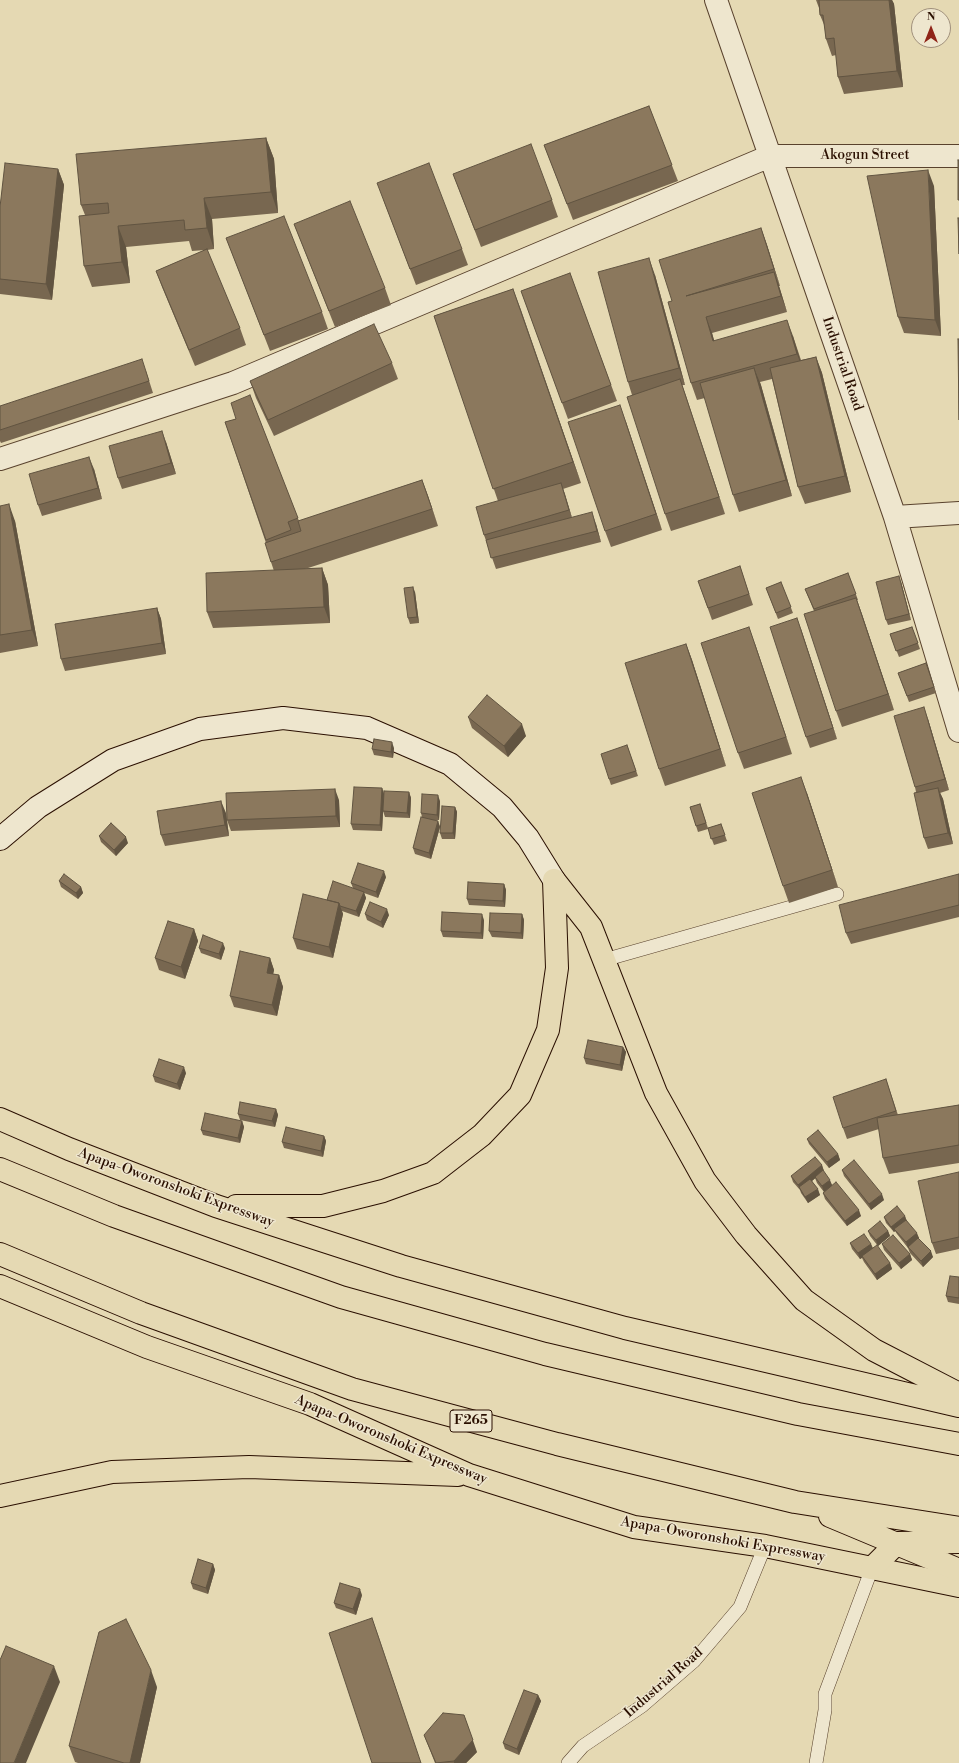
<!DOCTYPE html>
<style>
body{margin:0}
#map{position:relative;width:959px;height:1763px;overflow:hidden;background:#e5d9b3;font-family:"Libre Bodoni",serif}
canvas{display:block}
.north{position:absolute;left:911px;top:8px;width:40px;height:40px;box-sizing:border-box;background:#eee6ce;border:1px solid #a0907c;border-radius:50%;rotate:0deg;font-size:11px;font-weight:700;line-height:16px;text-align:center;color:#2a0f00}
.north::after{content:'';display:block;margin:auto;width:14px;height:18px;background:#8f2418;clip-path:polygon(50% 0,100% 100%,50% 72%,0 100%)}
</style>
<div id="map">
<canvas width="959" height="1763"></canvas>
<div class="north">N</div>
</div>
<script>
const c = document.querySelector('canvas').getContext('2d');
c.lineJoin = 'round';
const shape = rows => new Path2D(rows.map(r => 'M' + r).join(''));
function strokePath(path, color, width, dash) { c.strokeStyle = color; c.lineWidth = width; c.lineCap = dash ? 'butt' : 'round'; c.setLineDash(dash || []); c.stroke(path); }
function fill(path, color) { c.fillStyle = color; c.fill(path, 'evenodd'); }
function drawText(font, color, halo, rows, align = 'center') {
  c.font = font + ' "Libre Bodoni",serif'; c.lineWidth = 3; c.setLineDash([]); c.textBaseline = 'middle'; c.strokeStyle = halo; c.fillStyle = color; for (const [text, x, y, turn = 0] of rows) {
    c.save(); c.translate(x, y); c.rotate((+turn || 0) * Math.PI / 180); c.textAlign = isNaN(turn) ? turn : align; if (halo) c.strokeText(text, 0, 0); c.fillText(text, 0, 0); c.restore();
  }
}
const lane = shape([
 [604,960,837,894],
 [568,1763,583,1746,642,1706,694,1661,740,1607,765,1546],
 [816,1763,825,1710,825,1694,872,1568]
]);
const street = shape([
 [716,0,895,517,959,731],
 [0,459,233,383,770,156,959,156],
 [895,517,959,513]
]);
const secondary = shape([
 [0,839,38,807,113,760,200,729,283,718,367,728,450,764,502,807,528,838,554,880]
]);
const primary = shape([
 [554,880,591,927,656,1093,705,1181,746,1235,804,1300,874,1350,959,1394],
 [0,1119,69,1149,216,1206,401,1266,625,1328,959,1406],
 [236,1206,323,1206,383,1191,433,1173,482,1135,520,1095,548,1030,557,968,554,880],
 [0,1286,147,1347,310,1404,469,1475,634,1527,765,1546,959,1586],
 [0,1496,112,1472,249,1467,458,1475]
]);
const highway = shape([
 [0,1169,114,1216,341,1297,545,1354,798,1414,959,1444],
 [0,1254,141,1313,352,1389,557,1444,795,1502,959,1528],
 [830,1516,959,1570],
 [872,1568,897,1543,959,1542]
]);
strokePath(lane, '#59422d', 14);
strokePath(street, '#59422d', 24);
strokePath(secondary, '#2a0f00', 24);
strokePath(primary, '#2a0f00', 24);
strokePath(highway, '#2a0f00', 24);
strokePath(lane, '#eee6ce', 13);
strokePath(street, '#eee6ce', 22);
strokePath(secondary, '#eee6ce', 22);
strokePath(primary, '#e5d9b3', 22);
strokePath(highway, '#e5d9b3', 22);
fill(shape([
 [816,0,892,0,894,4,903,87,844,94,838,77,836,55,832,56,826,39,825,27,820,15,819,8],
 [649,106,678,181,573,220,544,145],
 [266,138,274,159,278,213,212,219,214,249,207,250,240,328,246,345,195,366,162,287,156,271,205,250,192,251,189,241,126,247,130,283,92,287,84,266,85,215,81,205],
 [58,169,64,185,52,300,0,294,0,207],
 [453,174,552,200,558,217,481,247],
 [934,186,941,336,904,333,898,317],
 [383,199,462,249,468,265,416,285],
 [294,224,385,288,391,305,335,327],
 [761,228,767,245,780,286,779,286,787,312,712,333,714,341,793,336,801,360,816,357,822,373,851,492,805,504,798,487,772,379,760,382,792,496,739,512,733,495,705,398,697,400,691,383,672,301],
 [226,238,322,312,328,329,270,351],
 [570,273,617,401,568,419,521,291],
 [655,275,685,385,682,385,725,514,671,531,665,514,632,395,628,382],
 [513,289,581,483,563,489,572,518,596,524,601,542,496,569,484,535,498,501,434,316],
 [392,363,398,379,274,436,256,398,250,381],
 [146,371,153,393,1,443,0,441,0,406],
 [250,395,299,521,422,480,428,496,438,526,305,569,322,568,328,585,330,623,213,628,207,612,274,571,271,562,266,543,225,422,236,419],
 [626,422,662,530,611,547,605,531],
 [166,442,176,474,122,489,118,478],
 [94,469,102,499,42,516,38,505],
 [0,506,15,521,38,646,0,653],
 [740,566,753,605,712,620,698,581],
 [848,573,858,600,857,600,894,710,842,727,836,711,814,611,805,589],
 [781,582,793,613,778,619,766,588],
 [901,582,911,620,888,625,886,620],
 [415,592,419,623,410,624,408,618],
 [157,608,161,619,166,654,65,671,61,659],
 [912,627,920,649,899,657,890,634],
 [801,629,837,739,810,748,806,737],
 [686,644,692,660,726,766,665,786,659,769],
 [755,644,792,754,744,769,738,753],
 [926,663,936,693,909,702,898,673],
 [468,717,526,736,508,757,472,728],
 [928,719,949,790,940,793,943,799,953,844,928,849,924,838,916,792,915,787],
 [627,745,638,776,611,785,609,779],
 [394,748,393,758,374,755,372,749],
 [382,788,384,794,382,831,353,830,351,824],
 [409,792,411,798,410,818,385,817,383,811],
 [807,793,838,887,789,903,783,886],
 [339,800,340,827,231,831,227,820],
 [440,801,439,820,433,820,438,821,440,827,431,859,415,854,413,848,422,817,421,813],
 [700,804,708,828,721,824,727,841,714,845,708,829,698,832,690,807],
 [455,807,457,812,455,839,442,839,440,833],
 [226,813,229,836,165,846,161,835],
 [99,836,128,843,116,856,101,842],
 [959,874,959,917,851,944,846,933],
 [386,877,378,898,364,893,366,898,359,917,342,911,343,914,333,958,297,949,293,938,327,900,353,888,351,883],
 [59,881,81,887,83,893,78,899,61,887],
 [504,884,506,890,505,907,469,905,467,899],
 [365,914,389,915,383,928,367,920],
 [522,914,524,920,523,939,492,937,489,931],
 [484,920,483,939,443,937,441,931],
 [194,929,198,941,185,979,159,970,155,958],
 [199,948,225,948,221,960,201,953],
 [270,958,274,970,273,974,279,975,283,987,277,1016,234,1007,230,996],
 [623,1047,626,1052,622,1071,586,1064,584,1058],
 [186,1073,180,1090,155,1082,153,1076],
 [886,1079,898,1115,959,1105,959,1163,889,1174,883,1158,879,1129,847,1139,843,1128],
 [276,1109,278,1115,275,1127,240,1120,238,1114],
 [242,1121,244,1127,240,1143,203,1135,201,1130],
 [324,1136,326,1141,323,1157,284,1148,282,1142],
 [807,1139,838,1154,840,1160,829,1168,809,1144],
 [822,1165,823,1171,832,1185,861,1216,847,1226,825,1199,823,1193,824,1192,817,1183,815,1178,812,1181,820,1195,808,1203,801,1193,800,1190,793,1182,791,1176],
 [842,1170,884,1200,871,1210,844,1176],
 [959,1172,959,1249,936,1254,932,1243],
 [905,1216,906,1220,919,1238,918,1239,933,1257,923,1267,910,1253,908,1248,897,1234,895,1231,894,1232,886,1223,884,1217],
 [868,1231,888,1231,890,1236,878,1246,870,1236],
 [850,1243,871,1244,873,1248,890,1263,892,1269,877,1280,864,1262,862,1258,860,1259,852,1249],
 [882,1244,910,1254,912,1260,901,1269,884,1250],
 [959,1277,959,1304,948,1302,946,1296],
 [213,1564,215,1570,208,1594,193,1589,191,1583],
 [362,1595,356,1615,336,1608,334,1603],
 [157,1687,140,1763,78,1763,75,1762,69,1746],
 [538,1695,541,1701,519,1755,505,1749,503,1743],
 [424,1735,477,1752,466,1763,435,1763]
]), '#786750');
fill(shape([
 [889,0,892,0,894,4,903,87,897,71],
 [266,138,274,159,278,213,271,192],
 [58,169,64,185,52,300,46,284],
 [928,170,934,186,941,336,935,320],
 [204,198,212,219,214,249,207,228],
 [118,226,126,247,130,283,122,262],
 [761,228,767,245,780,286,774,269],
 [649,258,655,275,685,385,679,368],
 [774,272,780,289,787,312,781,296],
 [513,289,521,310,581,483,573,462],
 [706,317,712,333,719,357,713,341],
 [787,320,793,336,803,370,797,354],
 [816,357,822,373,851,492,845,476],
 [754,368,761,385,792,496,786,480],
 [680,379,686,396,725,514,719,497],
 [620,405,626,422,662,530,656,514],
 [162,431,166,442,176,474,171,463],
 [89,457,94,469,102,499,98,488],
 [422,480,428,496,438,526,432,509],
 [561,483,565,494,573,521,569,510],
 [9,504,15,521,38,646,32,630],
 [592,512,596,524,601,542,597,531],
 [322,568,328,585,330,623,324,607],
 [899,576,901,582,911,620,909,614],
 [413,587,415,592,419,623,417,617],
 [856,598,862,614,894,710,888,694],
 [157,608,161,619,166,654,162,643],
 [797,618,801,629,837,739,833,728],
 [749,627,755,644,792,754,786,737],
 [686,644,692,660,726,766,720,749],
 [924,707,928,719,949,790,945,779],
 [522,724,526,736,508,757,504,746],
 [392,742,394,748,393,758,391,752],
 [801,777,807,793,838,887,832,870],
 [382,788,384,794,382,831,380,825],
 [938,788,943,799,953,844,948,833],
 [335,789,339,800,340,827,336,816],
 [409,792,411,798,410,818,407,813],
 [438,795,440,801,439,820,437,815],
 [221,801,226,813,229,836,225,825],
 [455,807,457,812,455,839,453,833],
 [438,821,440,827,431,859,429,853],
 [126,837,128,843,116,856,114,850],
 [384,871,386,877,378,898,376,892],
 [504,884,506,890,505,907,503,901],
 [81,887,83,893,78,899,76,893],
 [364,892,366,898,359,917,356,911],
 [339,903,343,914,333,958,329,947],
 [387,909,389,915,383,928,381,922],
 [482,914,484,920,483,939,481,933],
 [522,914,524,920,523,939,521,933],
 [194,929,198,941,185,979,181,967],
 [223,943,225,948,221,960,219,954],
 [270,958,274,970,271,984,267,973],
 [279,975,283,987,277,1016,272,1005],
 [623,1047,626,1052,622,1071,620,1065],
 [184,1067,186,1073,180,1090,177,1084],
 [276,1109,278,1115,275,1127,272,1121],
 [242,1121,244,1127,240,1143,238,1138],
 [324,1136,326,1141,323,1157,321,1151],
 [838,1154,840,1160,829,1168,827,1162],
 [822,1165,824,1171,801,1190,799,1187,800,1190,798,1185],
 [830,1180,832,1185,824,1192,822,1186],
 [818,1189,820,1195,808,1203,805,1197],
 [882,1194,884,1200,871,1210,869,1204],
 [859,1210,861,1216,847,1226,845,1221],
 [905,1216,907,1222,894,1229,895,1231,894,1232,891,1227],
 [888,1231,890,1236,878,1246,876,1240],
 [917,1233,919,1238,908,1248,906,1242],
 [871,1244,873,1250,860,1259,858,1253],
 [931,1251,933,1257,923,1267,921,1261],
 [910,1254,912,1260,901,1269,899,1263],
 [890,1263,892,1269,877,1280,875,1274],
 [213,1564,215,1570,208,1594,206,1588],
 [360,1589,362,1595,356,1615,353,1609],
 [372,1618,378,1635,421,1763],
 [54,1666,60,1682,26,1763,14,1763],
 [151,1670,157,1687,140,1763,130,1763],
 [538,1695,541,1701,519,1755,517,1749],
 [464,1715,477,1752,466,1763,454,1763,454,1761]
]), '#615441');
const building = shape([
 [819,0,889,0,897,71,838,77,834,38,826,39,823,15,820,15,819,0],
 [649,106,672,165,567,204,544,145,649,106],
 [266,138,271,192,204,198,207,228,185,230,184,220,118,226,122,262,84,266,79,216,109,213,108,203,81,205,76,154,266,138],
 [531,144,552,200,475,230,453,174,531,144],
 [958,160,959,160,959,200,958,200,958,160],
 [5,163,58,169,46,284,0,279,0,207,5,163],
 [429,163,462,249,410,269,377,183,429,163],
 [928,170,935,320,898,317,867,176,928,170],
 [350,201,385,288,329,311,294,224,350,201],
 [284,216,322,312,264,335,226,238,284,216],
 [958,218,959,218,959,254,958,218],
 [761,228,774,269,686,296,774,272,781,296,706,317,713,341,787,320,797,354,691,383,668,302,672,301,659,260,761,228],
 [207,249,240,328,189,350,156,271,207,249],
 [649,258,679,368,628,382,598,272,649,258],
 [570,273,611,385,562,403,521,291,570,273],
 [513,289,573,462,493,489,434,316,513,289],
 [374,324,392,363,268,420,250,381,374,324],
 [958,339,959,339,959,420,958,339],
 [816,357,845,476,798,487,770,368,816,357],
 [142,359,149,381,0,430,0,406,142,359],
 [754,368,786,480,733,495,700,383,754,368],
 [680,379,719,497,665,514,627,397,680,379],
 [250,395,298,518,288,522,291,530,266,540,225,422,236,419,231,403,250,395],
 [620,405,656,514,605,531,568,422,620,405],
 [162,431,171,463,118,478,109,446,162,431],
 [89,457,98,488,38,505,29,474,89,457],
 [422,480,432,509,271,562,265,543,301,531,298,521,422,480],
 [561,483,569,510,484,535,476,507,561,483],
 [9,504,32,630,0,635,0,506,9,504],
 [592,512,597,531,491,558,486,540,592,512],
 [740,566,749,594,708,608,698,581,740,566],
 [322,568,324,607,207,612,206,573,322,568],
 [848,573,856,594,814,609,805,589,848,573],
 [899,576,909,614,886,620,876,582,899,576],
 [781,582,791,607,776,613,766,588,781,582],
 [413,587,417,617,408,618,404,588,413,587],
 [856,598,888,694,836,711,804,614,856,598],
 [157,608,162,643,61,659,55,624,157,608],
 [797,618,833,728,806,737,770,627,797,618],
 [749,627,786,737,738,753,701,643,749,627],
 [912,627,918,643,896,651,890,634,912,627],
 [686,644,720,749,659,769,625,663,686,644],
 [926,663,934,687,907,696,898,673,926,663],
 [487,695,522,724,504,746,468,717,487,695],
 [924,707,945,779,915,787,894,716,924,707],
 [374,739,392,742,391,752,372,749,374,739],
 [627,745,636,771,609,779,601,754,627,745],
 [801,777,832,870,783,886,752,793,801,777],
 [354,787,382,788,380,825,351,824,354,787],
 [938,788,948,833,924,838,914,793,938,788],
 [335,789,336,816,227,820,226,793,335,789],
 [384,791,409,792,407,813,383,811,384,791],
 [422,794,438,795,437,815,421,813,422,794],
 [221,801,225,825,161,835,157,811,221,801],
 [700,804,706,823,696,826,690,807,700,804],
 [442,806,455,807,453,833,440,833,442,806],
 [421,817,438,821,429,853,413,848,421,817],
 [111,823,126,837,114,850,99,836,111,823],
 [721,824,725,835,711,839,708,828,721,824],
 [358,863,384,871,376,892,351,883,358,863],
 [64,874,81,887,76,893,59,881,64,874],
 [959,874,959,905,846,933,839,905,959,874],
 [333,881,364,892,356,911,340,906,339,903,327,900,333,881],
 [468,882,504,884,503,901,467,899,468,882],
 [303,894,339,903,329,947,293,938,303,894],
 [370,902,387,909,381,922,365,914,370,902],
 [442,912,482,914,481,933,441,931,442,912],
 [490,913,522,914,521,933,489,931,490,913],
 [168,921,194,929,181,967,155,958,168,921],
 [203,935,223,943,219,954,199,948,203,935],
 [240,951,270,958,267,973,279,975,272,1005,230,996,240,951],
 [588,1040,623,1047,620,1065,584,1058,588,1040],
 [159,1059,184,1067,177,1084,153,1076,159,1059],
 [886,1079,896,1111,843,1128,833,1097,886,1079],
 [240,1102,276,1109,272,1121,238,1114,240,1102],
 [959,1105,959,1145,883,1158,877,1118,959,1105],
 [205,1113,242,1121,238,1138,201,1130,205,1113],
 [286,1127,324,1136,321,1151,282,1142,286,1127],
 [818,1130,838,1154,827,1162,807,1139,818,1130],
 [815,1157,822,1165,798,1185,791,1176,815,1157],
 [854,1160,882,1194,869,1204,842,1170,854,1160],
 [823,1170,830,1180,822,1186,815,1177,823,1170],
 [959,1172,959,1237,932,1243,918,1181,959,1172],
 [810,1179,818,1189,805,1197,799,1187,810,1179],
 [836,1182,859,1210,845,1221,823,1193,836,1182],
 [897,1206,905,1216,891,1227,884,1217,897,1206],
 [906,1220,917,1233,906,1242,894,1229,906,1220],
 [880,1221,888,1231,876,1240,868,1231,880,1221],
 [864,1234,871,1244,858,1253,850,1243,864,1234],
 [893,1235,910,1254,899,1263,882,1244,893,1235],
 [918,1238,931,1251,921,1261,908,1247,918,1238],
 [877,1245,890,1263,875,1274,862,1256,877,1245],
 [950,1276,959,1277,959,1298,946,1296,950,1276],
 [198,1559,213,1564,206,1588,191,1583,198,1559],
 [340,1583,360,1589,353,1609,334,1603,340,1583],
 [372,1618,421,1763,372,1763,329,1633,372,1618],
 [126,1619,151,1670,130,1763,124,1763,69,1746,99,1632,126,1619],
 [6,1646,54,1666,14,1763,0,1763,0,1660,6,1646],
 [524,1690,538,1695,517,1749,503,1743,524,1690],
 [443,1713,464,1715,473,1740,454,1761,436,1763,424,1735,443,1713]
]);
fill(building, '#8b785d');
strokePath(building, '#615441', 1);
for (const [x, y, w] of [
 [471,1421,42]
]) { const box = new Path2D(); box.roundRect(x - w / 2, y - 11, w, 22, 3); c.fillStyle = '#eee6ce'; c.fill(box); strokePath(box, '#2a0f00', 1); }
drawText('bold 13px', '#2a0f00', null, [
 ["F265",471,1421]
]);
drawText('14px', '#2a0f00', '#eee6ce', [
 ["Akogun Street",865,156],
 ["Industrial Road",842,364,71],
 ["Apapa-Oworonshoki Expressway",176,1188,20],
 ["Apapa-Oworonshoki Expressway",391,1440,23],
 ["Apapa-Oworonshoki Expressway",723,1540,10],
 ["Industrial Road",664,1683,-41]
]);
</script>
